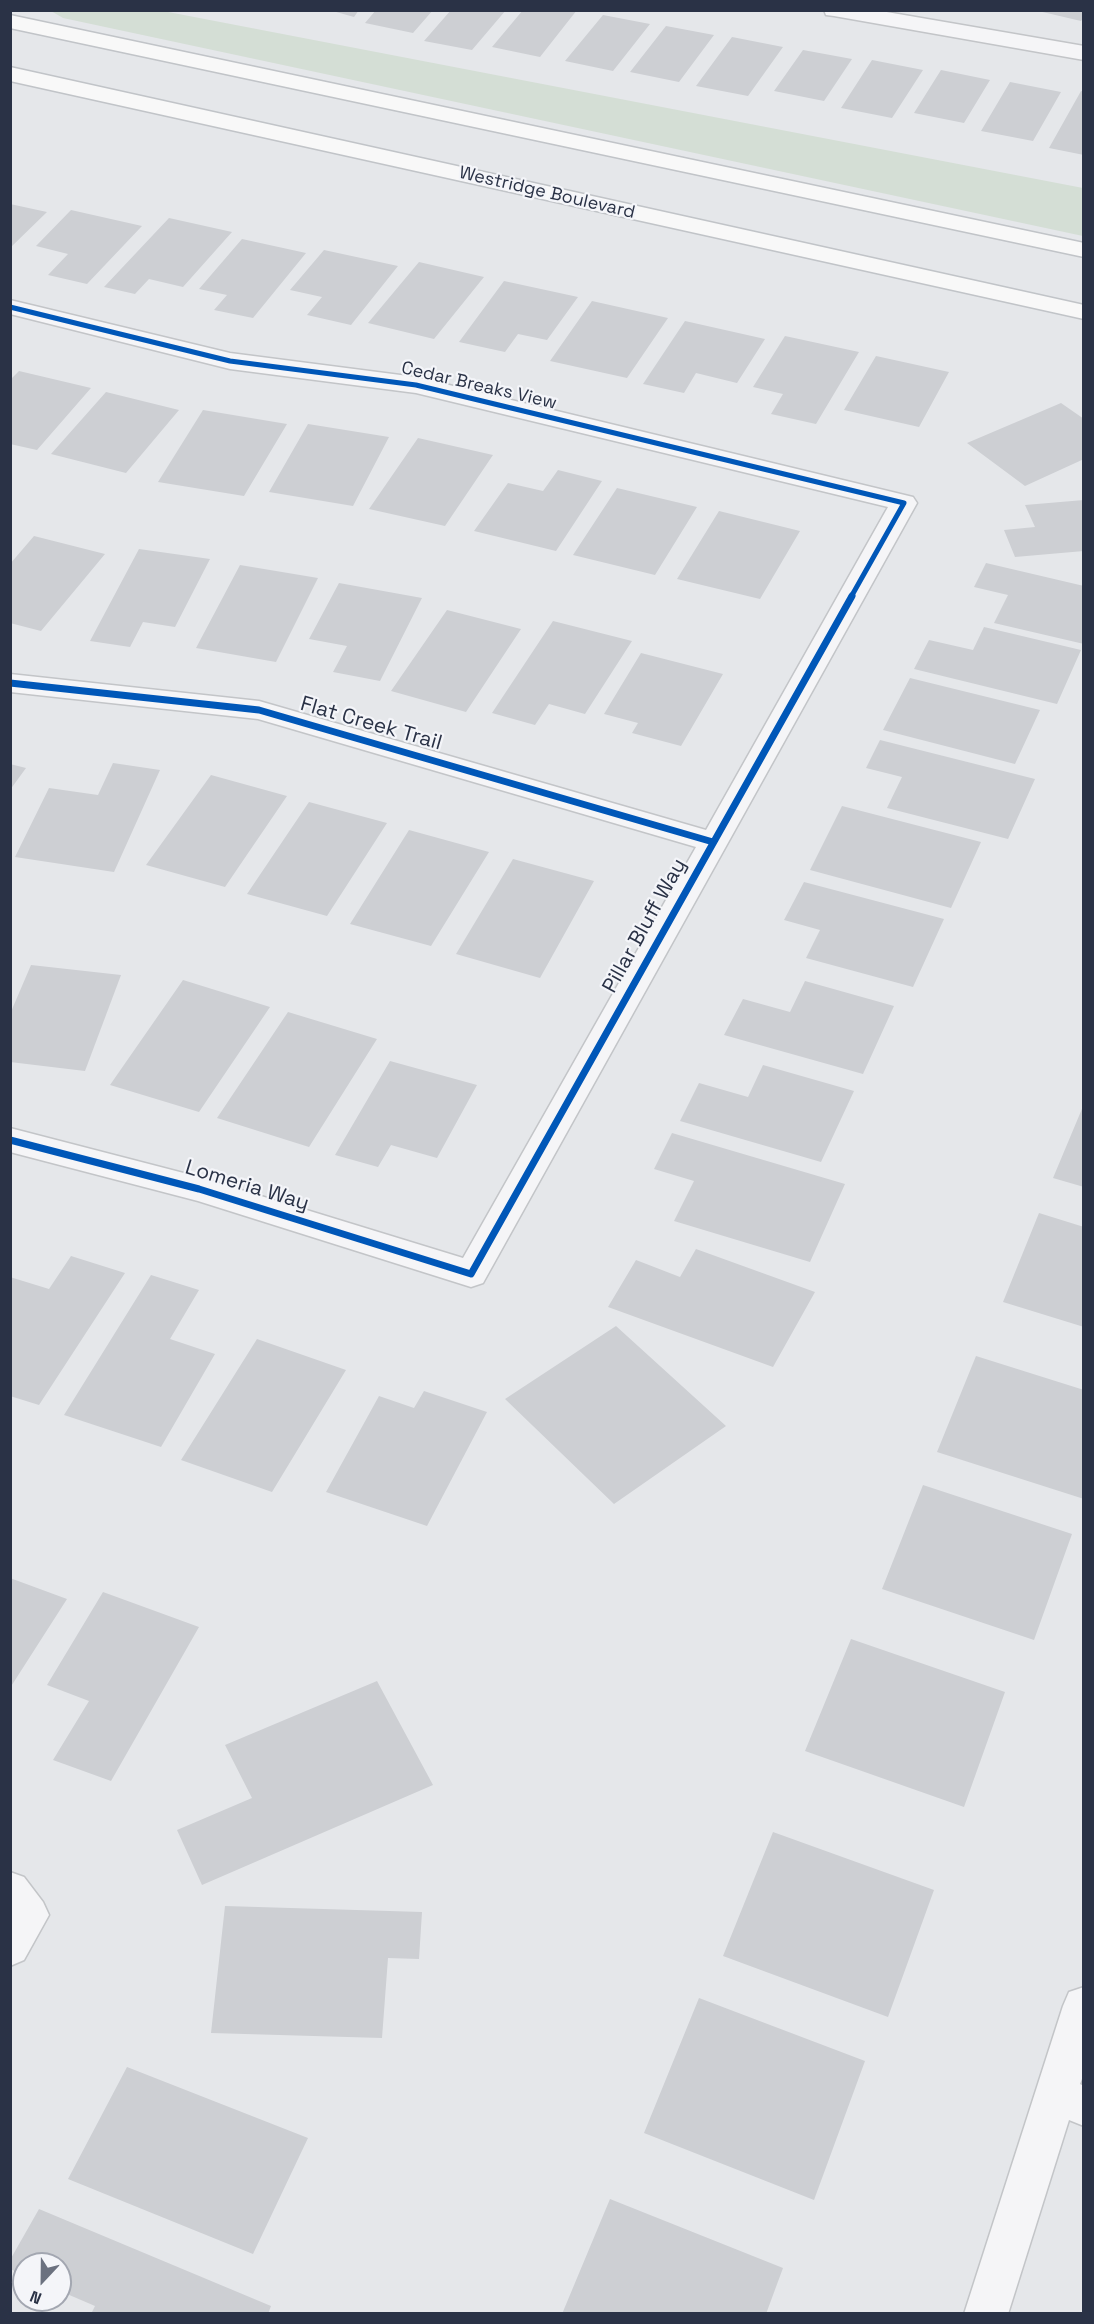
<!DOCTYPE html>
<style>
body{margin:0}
#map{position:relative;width:1094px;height:2324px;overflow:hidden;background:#e5e7ea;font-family:"Space Grotesk",sans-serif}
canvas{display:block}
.frame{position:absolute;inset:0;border:12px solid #2a3246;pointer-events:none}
.north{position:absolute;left:12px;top:2252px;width:60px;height:60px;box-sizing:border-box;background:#f4f5f9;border:2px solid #a3a7b1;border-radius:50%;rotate:202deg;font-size:16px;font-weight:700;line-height:24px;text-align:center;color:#2a3246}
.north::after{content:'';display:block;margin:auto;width:21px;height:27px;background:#6b717f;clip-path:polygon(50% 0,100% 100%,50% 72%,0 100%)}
</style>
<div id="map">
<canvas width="1094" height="2324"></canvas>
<div class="frame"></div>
<div class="north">N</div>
</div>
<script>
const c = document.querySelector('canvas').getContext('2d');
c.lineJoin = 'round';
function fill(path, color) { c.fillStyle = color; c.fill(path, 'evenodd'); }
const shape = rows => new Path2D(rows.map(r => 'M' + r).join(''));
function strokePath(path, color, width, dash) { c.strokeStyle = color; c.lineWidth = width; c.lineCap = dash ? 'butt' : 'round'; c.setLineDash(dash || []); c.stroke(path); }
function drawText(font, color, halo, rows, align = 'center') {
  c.font = font + ' "Space Grotesk",sans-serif'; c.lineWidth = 4.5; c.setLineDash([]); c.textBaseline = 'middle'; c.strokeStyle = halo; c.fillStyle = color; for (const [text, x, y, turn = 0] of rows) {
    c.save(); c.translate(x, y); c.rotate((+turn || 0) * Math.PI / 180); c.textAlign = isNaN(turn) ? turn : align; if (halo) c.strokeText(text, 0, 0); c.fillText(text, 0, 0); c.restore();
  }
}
fill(shape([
 [51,11,163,11,1083,188,1083,236,63,18]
]), '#d4ded5');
fill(shape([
 [329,10,359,10,354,17],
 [376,10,433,10,413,33,365,23],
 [451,10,506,10,472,50,424,41],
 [523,10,577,10,540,57,492,47],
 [1034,10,1084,10,1084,17,1081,21],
 [603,15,650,24,613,71,565,61],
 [666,26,714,35,679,82,630,72],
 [732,37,783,47,748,96,696,86],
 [803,50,852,59,824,101,774,91],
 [872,60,923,70,892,118,841,108],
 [941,70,990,80,964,123,914,113],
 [1010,82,1061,92,1033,141,981,131],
 [1081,91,1084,92,1084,155,1049,148],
 [10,204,47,212,10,248],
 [71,210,142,226,87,284,48,275,68,254,36,246],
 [169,218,232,232,183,287,149,279,135,294,104,287],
 [242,239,306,253,253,318,214,310,227,295,199,289],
 [324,250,398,266,351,325,307,315,322,297,290,290],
 [419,262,484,277,434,339,368,323],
 [504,281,578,297,547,340,518,334,505,352,459,342],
 [592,301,668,318,627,378,550,361],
 [685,321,765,339,737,383,696,373,684,393,643,384],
 [785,336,859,352,816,424,771,414,783,394,753,387],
 [876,356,949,372,919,427,844,410],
 [19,371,91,388,37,450,10,444,10,380],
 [106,392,179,410,126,473,51,454],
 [1061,403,1084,419,1084,459,1025,486,967,443],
 [203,410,287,424,244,496,158,482],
 [308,424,389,437,353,506,269,492],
 [418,438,493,455,445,526,369,509],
 [558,470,602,481,556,551,474,531,508,483,543,491],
 [617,488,697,507,655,575,573,555],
 [1084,500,1084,551,1015,557,1004,530,1035,527,1025,505],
 [719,511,800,531,760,599,677,579],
 [34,536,105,554,41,631,10,623,10,564],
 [139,549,210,559,175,627,143,622,130,647,90,641],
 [986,563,1084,586,1084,644,994,623,1008,595,974,587],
 [240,565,318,578,276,662,196,648],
 [339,583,422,598,380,681,333,672,347,646,309,639],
 [447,610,521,629,466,712,391,691],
 [553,621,632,641,585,714,549,704,535,725,492,713],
 [984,627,1081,650,1057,704,914,669,929,640,973,650],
 [641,653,723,674,681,746,632,733,638,723,604,714],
 [910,678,1040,710,1015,764,883,730],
 [880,740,1035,779,1008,839,887,808,902,777,866,768],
 [113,763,160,770,114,872,15,857,49,788,98,795],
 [10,764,26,768,10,790],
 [211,775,287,796,225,887,146,865],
 [309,802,387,823,327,916,247,894],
 [842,806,981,842,951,908,810,870],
 [409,830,489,852,431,946,350,924],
 [513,859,594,881,540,978,456,954],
 [804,882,944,919,913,987,806,958,820,930,784,920],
 [31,965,121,975,85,1071,10,1062,10,1014],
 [183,980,270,1007,199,1112,110,1085],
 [805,981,894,1006,863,1074,724,1035,743,999,790,1012],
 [288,1012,377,1039,309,1147,217,1118],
 [390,1061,477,1085,437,1158,391,1145,378,1167,335,1155],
 [763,1065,854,1091,821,1162,680,1121,699,1083,748,1097],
 [1084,1104,1084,1187,1053,1178],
 [672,1133,845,1184,810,1262,674,1221,694,1181,654,1169],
 [1039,1213,1084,1227,1084,1327,1003,1302],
 [696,1249,815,1292,773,1367,608,1307,636,1260,680,1277],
 [71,1256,125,1273,39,1405,10,1396,10,1277,49,1289],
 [151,1275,199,1290,170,1339,215,1354,161,1447,64,1415],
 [616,1326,726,1426,614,1504,505,1399],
 [257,1339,346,1370,272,1492,181,1460],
 [976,1356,1084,1390,1084,1499,937,1452],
 [424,1391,487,1412,427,1526,326,1492,379,1396,414,1408],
 [923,1485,1072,1534,1034,1640,882,1589],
 [10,1578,67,1599,10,1688],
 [103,1592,199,1627,111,1781,53,1760,89,1701,47,1685],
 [851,1639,1005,1692,964,1807,805,1751],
 [377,1681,433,1785,202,1885,177,1830,252,1798,225,1745],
 [773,1832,934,1890,888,2017,723,1956],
 [225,1906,422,1912,419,1959,388,1958,382,2038,211,2033],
 [699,1998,865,2061,814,2200,644,2133],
 [127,2067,308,2138,253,2254,68,2179],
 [610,2199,783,2268,766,2314,562,2314],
 [39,2209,271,2306,268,2314,91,2314,95,2306,60,2291,60,2264,24,2264,24,2275,10,2269,10,2260]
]), '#cdcfd3');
const minor = shape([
 [824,10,875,10,1084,46,1084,60,834,16,826,15,824,10],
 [10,300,230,353,416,377,913,497,917,503,483,1283,471,1287,198,1201,10,1152,10,1128,199,1177,463,1258,696,847,258,719,10,692,10,674,259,701,706,830,888,507,416,393,230,369,10,314,10,300],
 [10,1872,24,1877,43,1902,49,1915,24,1960,10,1966,10,1872],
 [1084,1987,1084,2074,1080,2084,1084,2086,1084,2126,1069,2120,1008,2314,964,2314,1063,2006,1069,1992,1084,1987]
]);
const major = shape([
 [10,15,1084,243,1084,257,10,28,10,15],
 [10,67,1084,305,1084,319,10,81,10,67]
]);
strokePath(minor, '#c3c5c8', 3);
strokePath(major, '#c1c4c8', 3);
fill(minor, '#f5f5f7');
fill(major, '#f8f8f8');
strokePath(shape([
 [10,307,230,361,416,385,904,503,851,597]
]), '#0057b8', 5);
strokePath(shape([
 [10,683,259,710,713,842],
 [10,1140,199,1189,471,1274,852,596]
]), '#0057b8', 7);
drawText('18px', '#2a3246', '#f4f5f9', [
 ["Westridge Boulevard",547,193,13],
 ["Cedar Breaks View",479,386,13]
]);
drawText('21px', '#2a3246', '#f4f5f9', [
 ["Flat Creek Trail",371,724,16],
 ["Pillar Bluff Way",645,926,-61],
 ["Lomeria Way",247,1186,17]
]);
</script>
